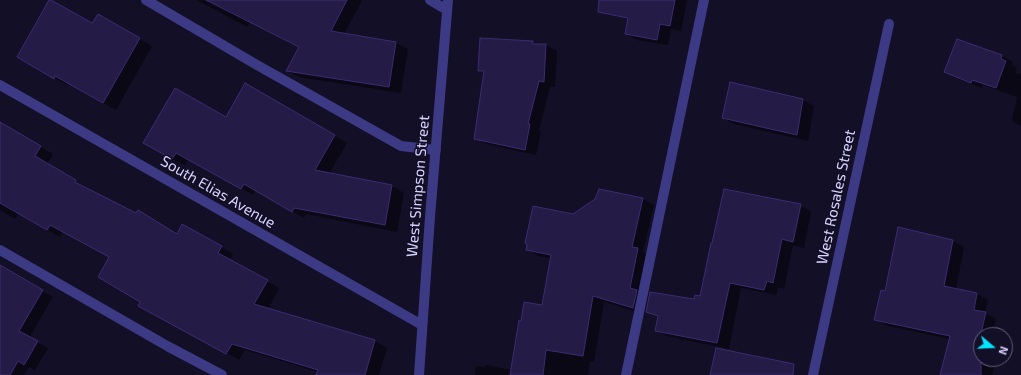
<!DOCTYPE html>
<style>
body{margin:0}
#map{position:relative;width:1021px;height:375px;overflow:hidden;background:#130f26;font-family:"Exo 2",sans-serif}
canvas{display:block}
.north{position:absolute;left:973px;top:327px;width:40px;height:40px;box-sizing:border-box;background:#130f26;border:1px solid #625e7d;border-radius:50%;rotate:109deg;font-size:11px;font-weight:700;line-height:16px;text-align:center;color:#d9d4ff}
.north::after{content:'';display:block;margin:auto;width:14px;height:18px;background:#00e5ff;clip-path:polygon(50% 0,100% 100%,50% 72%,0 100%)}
</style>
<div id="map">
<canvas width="1021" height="375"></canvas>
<div class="north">N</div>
</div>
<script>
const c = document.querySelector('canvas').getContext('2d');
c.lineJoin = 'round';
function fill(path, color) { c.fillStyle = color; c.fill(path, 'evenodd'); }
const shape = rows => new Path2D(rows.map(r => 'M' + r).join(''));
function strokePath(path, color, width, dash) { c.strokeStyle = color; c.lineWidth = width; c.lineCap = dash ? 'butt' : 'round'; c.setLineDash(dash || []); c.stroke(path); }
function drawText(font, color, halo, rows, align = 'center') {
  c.font = font + ' "Exo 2",sans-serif'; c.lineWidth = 3; c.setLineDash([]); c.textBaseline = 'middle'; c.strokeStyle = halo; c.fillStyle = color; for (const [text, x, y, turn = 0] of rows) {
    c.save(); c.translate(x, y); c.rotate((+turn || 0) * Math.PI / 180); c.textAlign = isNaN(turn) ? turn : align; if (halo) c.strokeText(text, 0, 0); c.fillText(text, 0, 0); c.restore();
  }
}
fill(shape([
 [197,0,360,0,362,1,344,34,396,43,408,49,401,93,299,77,287,71,300,48,250,22,247,27],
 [628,0,687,0,681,31,671,29,668,45,637,40,626,34,629,19,625,17],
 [98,15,152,46,116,110,68,83,67,85,18,57,93,25],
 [532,42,538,45,546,45,557,51,555,87,550,87,539,130,541,132,536,155,486,144,475,138,484,73,479,70],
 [1002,56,1013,62,1012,65,1017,68,1015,73,1021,74,1021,126,1012,121,1017,97,983,85,982,88,956,78,945,72],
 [731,84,803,100,814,106,808,141,734,124,723,118],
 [245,85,347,143,329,174,392,186,404,193,397,232,306,214,304,218,256,190,253,195,188,159,185,166,144,143,227,118],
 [0,124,53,154,47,164,88,188,87,189,177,235,221,247,233,254,230,260,279,288,268,309,375,341,387,348,379,375,317,375,318,372,245,350,239,360,151,312,141,301,111,257,63,231,60,237,19,213,15,219,0,210],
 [600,190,643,199,654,205,643,252,649,255,641,293,648,297,644,314,604,302,594,362,590,361,588,375,475,375,476,366,485,367,486,365,512,370,542,306,551,258,538,256,527,249,573,215,596,200],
 [800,205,811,212,804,248,793,245,784,289,778,287,776,295,741,288,729,349,667,336,656,330,658,318,647,311,695,300,701,297],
 [899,229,953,241,964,247,956,289,977,294,988,300,985,313,996,319,993,335,981,335,981,359,993,359,996,360,992,375,941,375,950,339,887,326,876,319,886,292],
 [0,267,53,297,29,338,48,348,35,370,29,367,24,375,0,375]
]), '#0007');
const building = shape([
 [49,0,51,0,92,23,98,14,140,38,103,103,55,76,54,79,17,57,49,0],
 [206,0,347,0,331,31,396,42,389,87,286,71,299,47,206,0],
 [599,0,675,0,670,26,660,24,657,40,625,34,628,18,598,12,599,0],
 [480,38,533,41,533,44,546,44,544,82,539,81,528,124,530,124,525,150,474,139,484,71,478,71,480,38],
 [957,39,1002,55,1001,59,1006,61,996,88,972,80,971,83,944,72,957,39],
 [730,82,803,99,797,135,722,118,730,82],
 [245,83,335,135,315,170,392,185,385,225,294,208,292,212,244,184,241,189,176,153,172,159,143,143,175,88,226,117,245,83],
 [0,122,41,146,35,156,76,180,75,182,136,213,138,210,177,234,182,224,222,246,218,253,268,280,254,304,375,340,365,375,316,375,318,370,232,344,226,354,138,306,140,302,98,277,109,257,50,225,47,230,0,203,0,122],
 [599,189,643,198,632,247,638,248,630,288,637,290,633,308,593,296,583,356,546,350,543,375,510,375,519,320,521,321,524,302,542,305,551,255,526,250,527,244,525,243,533,206,573,214,595,199,599,189],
 [724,189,801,204,793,242,782,239,773,283,767,281,764,290,730,283,717,343,655,331,658,316,646,312,650,292,694,299,695,295,700,296,711,243,712,243,724,189],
 [898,227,953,240,944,286,977,293,974,310,986,312,977,351,981,352,981,375,940,375,950,336,874,320,881,290,885,291,898,227],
 [0,265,43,290,19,331,38,341,24,365,18,361,10,375,0,375,0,265],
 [716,348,794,364,793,375,710,375,716,348]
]);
fill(building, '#241b47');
strokePath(building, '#3b2d73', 1);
strokePath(shape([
 [146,0,257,65,401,146,436,150],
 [430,0,447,10],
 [0,85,422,325],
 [0,250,169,347,222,375],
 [419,375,430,217,448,0],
 [626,375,704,0],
 [813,375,889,24]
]), '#3d3a85', 10);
drawText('15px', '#d9d4ff', '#130f26', [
 ["West Simpson Street",418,186,-85],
 ["South Elias Avenue",218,192,30],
 ["West Rosales Street",836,197,-78]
]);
</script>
